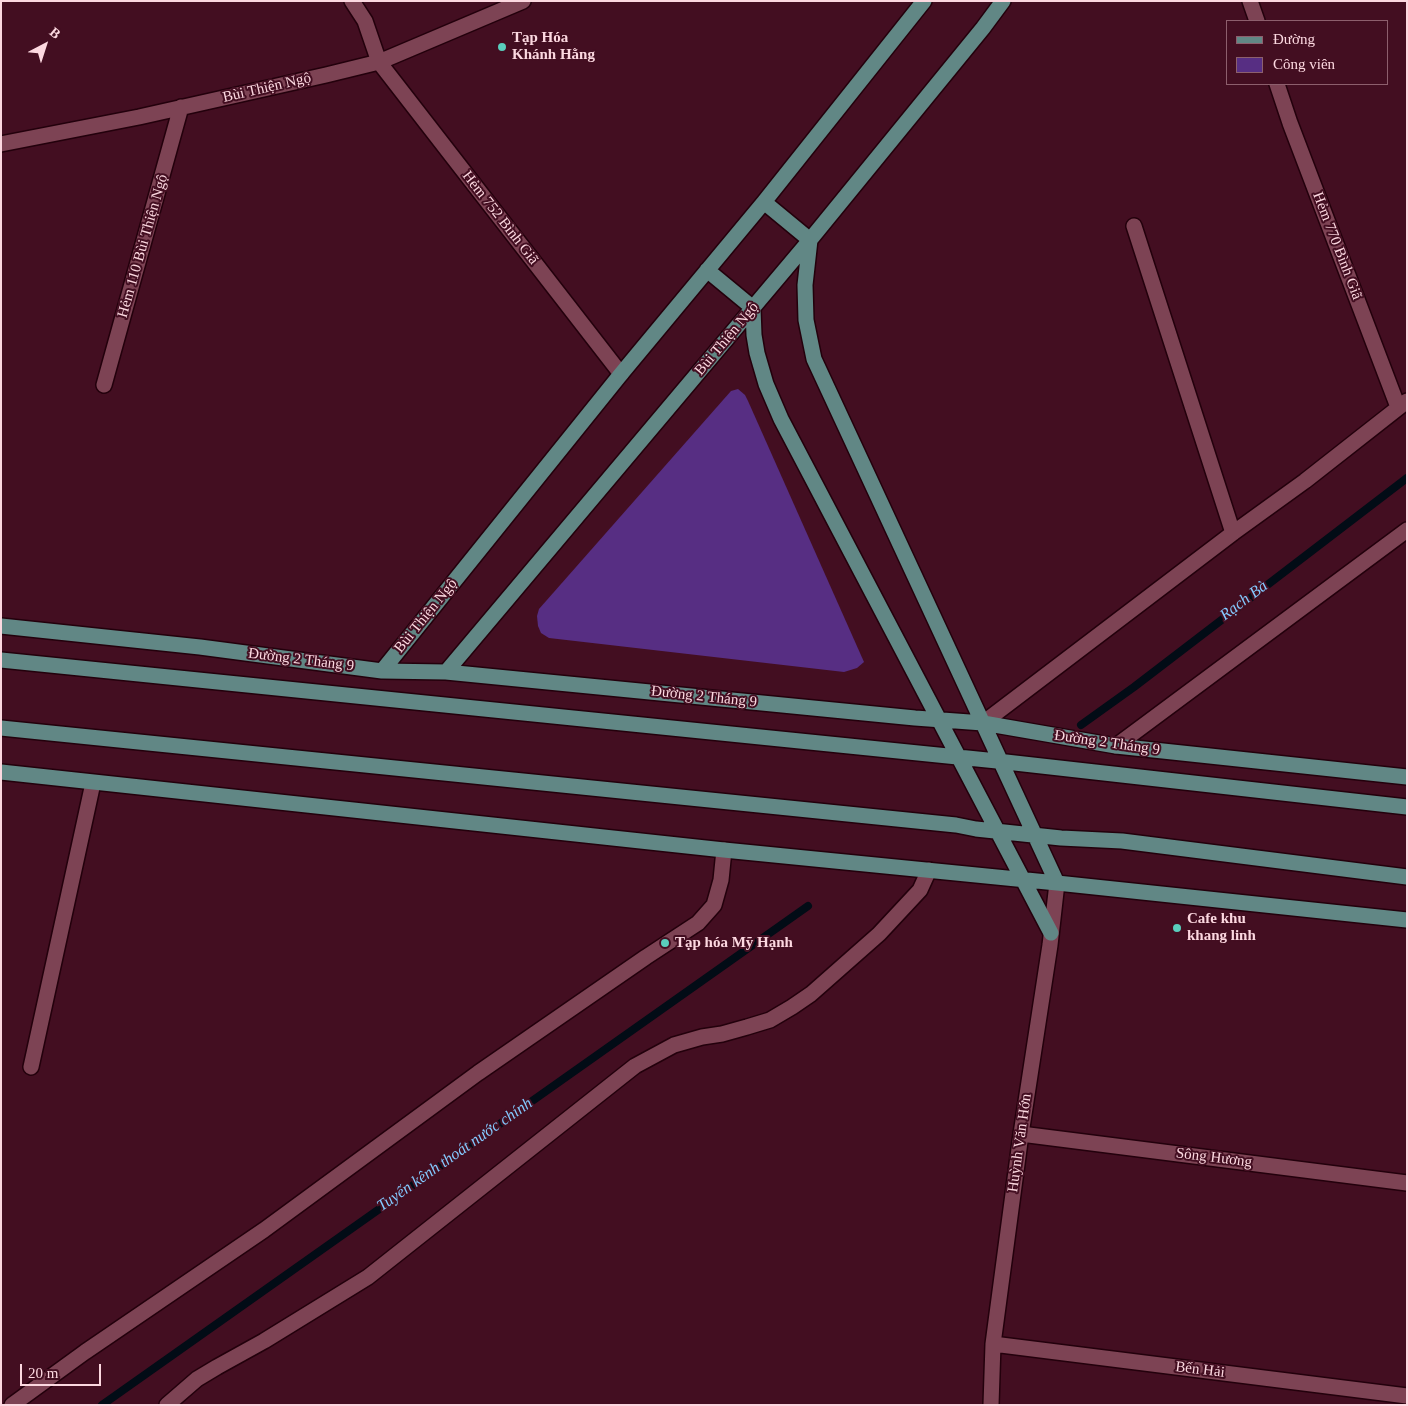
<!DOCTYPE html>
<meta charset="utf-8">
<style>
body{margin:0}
#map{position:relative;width:1408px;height:1406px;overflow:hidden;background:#430e21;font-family:"Times New Roman",serif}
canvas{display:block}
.frame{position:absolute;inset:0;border:2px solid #fcd8e0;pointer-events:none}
.legend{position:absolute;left:1226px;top:20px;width:162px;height:65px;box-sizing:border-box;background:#430e21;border:1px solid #8d5f6d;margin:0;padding:6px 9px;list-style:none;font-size:15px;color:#fcd8e0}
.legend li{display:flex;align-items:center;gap:10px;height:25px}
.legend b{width:25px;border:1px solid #8d5f6d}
.north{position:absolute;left:20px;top:20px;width:50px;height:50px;-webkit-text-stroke:4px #430e21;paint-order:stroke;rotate:40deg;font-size:14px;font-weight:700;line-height:20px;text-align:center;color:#fcd8e0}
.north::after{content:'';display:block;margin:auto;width:18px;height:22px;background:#fcd8e0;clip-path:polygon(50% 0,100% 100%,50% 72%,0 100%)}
.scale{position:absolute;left:20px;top:1364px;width:81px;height:22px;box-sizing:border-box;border:2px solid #fcd8e0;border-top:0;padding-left:6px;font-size:15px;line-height:18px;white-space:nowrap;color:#fcd8e0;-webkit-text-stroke:4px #430e21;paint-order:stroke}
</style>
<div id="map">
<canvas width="1408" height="1406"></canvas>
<div class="frame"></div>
<ul class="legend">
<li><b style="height:6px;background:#618785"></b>Đường</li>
<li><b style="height:14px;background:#572e83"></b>Công viên</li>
</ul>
<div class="north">B</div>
<div class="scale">20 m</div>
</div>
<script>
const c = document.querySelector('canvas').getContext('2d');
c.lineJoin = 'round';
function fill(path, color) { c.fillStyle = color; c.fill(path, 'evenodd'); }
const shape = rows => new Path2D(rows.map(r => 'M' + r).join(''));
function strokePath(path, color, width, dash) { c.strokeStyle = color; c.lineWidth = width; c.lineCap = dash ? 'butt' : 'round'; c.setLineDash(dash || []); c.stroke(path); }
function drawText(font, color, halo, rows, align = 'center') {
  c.font = font + ' "Times New Roman",serif'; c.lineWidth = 4; c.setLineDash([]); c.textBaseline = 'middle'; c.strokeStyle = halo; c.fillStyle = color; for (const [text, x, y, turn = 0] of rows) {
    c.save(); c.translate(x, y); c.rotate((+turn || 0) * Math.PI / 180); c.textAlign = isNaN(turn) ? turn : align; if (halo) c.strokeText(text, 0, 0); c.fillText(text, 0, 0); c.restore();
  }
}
fill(shape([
 [738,389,745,395,748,401,864,662,857,668,844,672,549,638,541,633,538,626,537,616,539,609,731,391]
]), '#572e83');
strokePath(shape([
 [1081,725,1134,687,1407,478],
 [102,1405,808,906]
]), '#020c16', 8);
const minor = shape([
 [352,1,365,21,379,62,621,374],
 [1250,1,1257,21],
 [1277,84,1290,123,1398,407],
 [1,144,139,117,326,75,379,62,523,1],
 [1134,226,1233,533],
 [104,385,181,107],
 [983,723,1233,533,1305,481,1407,401],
 [1116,746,1407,530],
 [31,1067,93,783],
 [1021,1134,1407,1183],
 [993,1344,1407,1396],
 [12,1405,85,1352,264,1230,478,1073,646,957,698,923,714,905,721,880,724,850],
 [167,1405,197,1379,217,1367,264,1341,368,1277,635,1066,674,1045,702,1037,722,1034,747,1027,770,1020,792,1007,811,994,879,934,920,890,929,870],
 [991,1405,993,1344,1021,1134,1050,945,1057,883]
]);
const major = shape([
 [764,202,810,240,805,285,806,320,814,359,1057,883],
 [707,270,753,308,754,335,757,353,766,384,781,419,1051,933],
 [1,626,200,647,382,671,446,672,915,718,983,723,1116,746,1407,777],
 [1,660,997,761,1407,807],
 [382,671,621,374,764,202,924,1],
 [446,672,810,240,983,28,1003,1],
 [1,728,956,825,976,829,1061,838,1122,841,1407,877],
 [1,772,724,850,1057,883,1407,920]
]);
strokePath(minor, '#23000c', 18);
strokePath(major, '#23000c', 18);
strokePath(minor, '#7d4354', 15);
strokePath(major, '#618785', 15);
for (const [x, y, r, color] of [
 [502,47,5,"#5acebd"],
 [1177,928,5,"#5acebd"],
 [665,943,5,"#5acebd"]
]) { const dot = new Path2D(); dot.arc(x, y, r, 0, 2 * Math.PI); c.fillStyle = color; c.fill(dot); strokePath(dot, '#430e21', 2); }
drawText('bold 15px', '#fcd8e0', '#430e21', [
 ["Tạp Hóa",512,38],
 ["Khánh Hằng",512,55],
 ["Cafe khu",1187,919],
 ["khang linh",1187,936],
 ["Tạp hóa Mỹ Hạnh",675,943]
], 'left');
drawText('15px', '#fcd8e0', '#430e21', [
 ["Bùi Thiện Ngộ",267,88,-13],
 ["Hẻm 752 Bình Giã",500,218,52],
 ["Hẻm 110 Bùi Thiện Ngộ",143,246,-74],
 ["Hẻm 770 Bình Giã",1337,246,69],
 ["Bùi Thiện Ngộ",727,339,-50],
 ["Bùi Thiện Ngộ",426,616,-51],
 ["Đường 2 Tháng 9",301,660,7],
 ["Đường 2 Tháng 9",704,697,6],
 ["Đường 2 Tháng 9",1107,743,8],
 ["Huỳnh Văn Hớn",1020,1143,-82],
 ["Sông Hương",1214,1158,7],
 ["Bến Hải",1200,1370,7]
]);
drawText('italic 16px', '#84c9fe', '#430e21', [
 ["Rạch Bà",1244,601,-37],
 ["Tuyến kênh thoát nước chính",455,1155,-35]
]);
</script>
